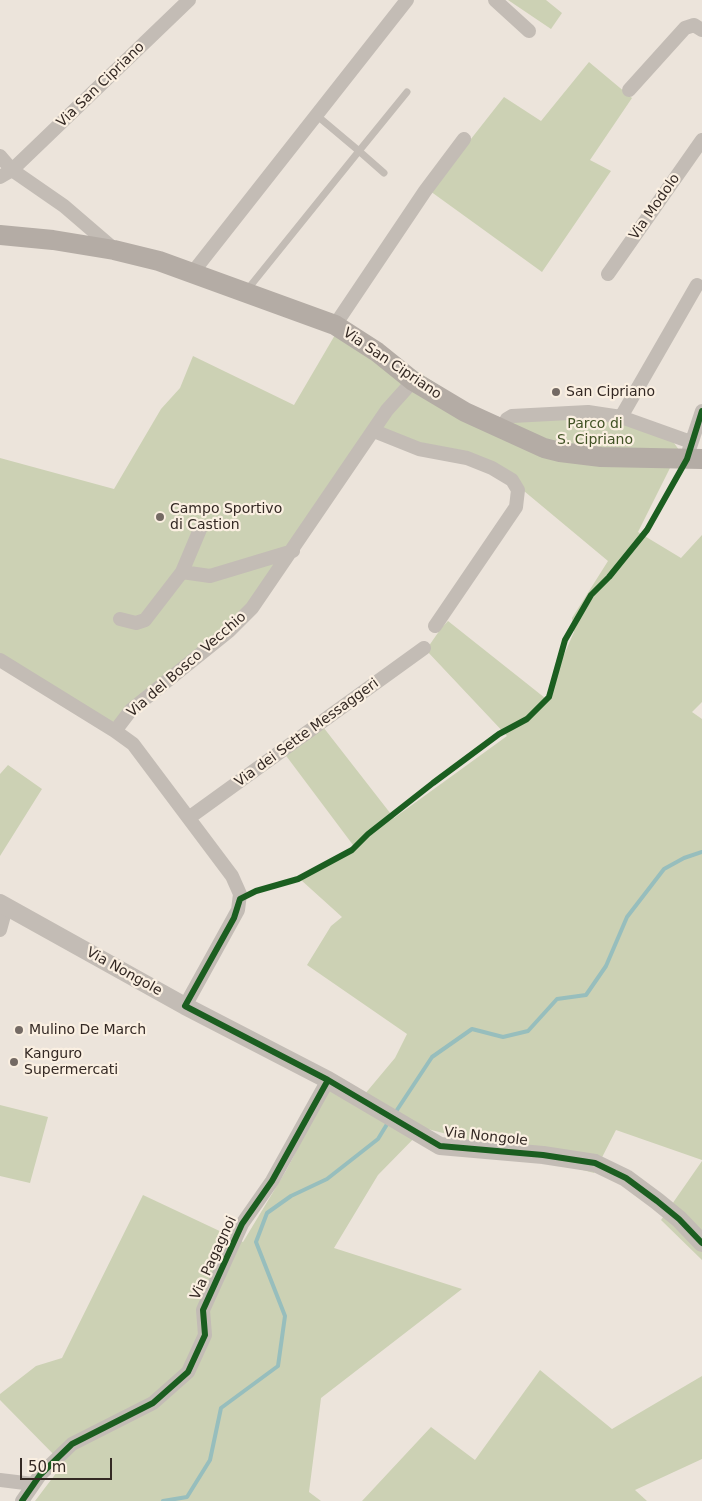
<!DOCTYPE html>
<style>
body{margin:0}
#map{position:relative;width:702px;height:1501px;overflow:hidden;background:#ece4db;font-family:"DejaVu Sans",sans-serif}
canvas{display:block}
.scale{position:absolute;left:20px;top:1458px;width:92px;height:22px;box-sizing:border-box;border:2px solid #342924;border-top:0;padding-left:6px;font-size:15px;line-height:18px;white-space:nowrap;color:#342924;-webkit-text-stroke:4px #faefe1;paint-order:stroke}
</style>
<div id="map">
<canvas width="702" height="1501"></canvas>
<div class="scale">50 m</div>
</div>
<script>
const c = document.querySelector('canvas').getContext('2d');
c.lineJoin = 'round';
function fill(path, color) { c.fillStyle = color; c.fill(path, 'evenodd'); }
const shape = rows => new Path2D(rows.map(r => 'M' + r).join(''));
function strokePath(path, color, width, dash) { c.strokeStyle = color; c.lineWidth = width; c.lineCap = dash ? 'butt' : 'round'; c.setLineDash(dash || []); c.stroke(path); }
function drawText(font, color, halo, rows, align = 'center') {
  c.font = font + ' "DejaVu Sans",sans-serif'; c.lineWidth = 4.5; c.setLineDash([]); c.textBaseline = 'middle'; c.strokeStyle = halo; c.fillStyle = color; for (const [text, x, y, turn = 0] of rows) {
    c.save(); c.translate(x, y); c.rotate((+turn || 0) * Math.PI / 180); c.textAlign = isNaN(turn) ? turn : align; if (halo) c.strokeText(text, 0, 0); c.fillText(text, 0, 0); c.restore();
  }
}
fill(shape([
 [508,0,546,0,562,13,551,29],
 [589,62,632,98,590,160,611,171,542,272,430,191,504,97,541,121],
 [342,323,477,410,512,421,594,418,607,419,672,440,679,450,638,532,681,558,702,535,702,702,692,712,702,719,702,1160,616,1130,594,1173,424,1128,378,1175,334,1248,462,1289,321,1398,309,1492,321,1501,35,1501,63,1464,0,1400,0,1394,36,1366,62,1358,143,1195,243,1242,287,1169,331,1084,359,1101,395,1058,407,1034,307,965,331,926,342,917,301,880,356,849,281,749,320,723,394,818,507,736,426,650,442,627,448,621,545,698,574,632,572,618,608,561,518,486,492,468,375,430,253,609,111,724,0,664,0,458,114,489,161,409,180,388,193,356,294,405],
 [8,765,42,789,0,856,0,774],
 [0,1105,48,1117,30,1183,0,1176],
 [702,1161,702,1260,661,1220],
 [540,1370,612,1429,702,1376,702,1459,635,1490,647,1501,362,1501,431,1427,475,1460]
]), '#ccd1b4');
strokePath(shape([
 [395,1113,432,1057,472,1029,503,1037,528,1031,557,999,586,995,606,966,627,917,664,869,684,858,702,852],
 [163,1501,187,1497,210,1460,221,1408,278,1366,285,1316,256,1242,267,1213,291,1196,327,1179,378,1139,389,1121]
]), '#97bebd', 4);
strokePath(shape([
 [384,173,359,151,407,92],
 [247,290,359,151,315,114]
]), '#c3bcb5', 7);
strokePath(shape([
 [495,0,529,31],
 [629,90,685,28,694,25,702,30],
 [0,156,12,170,64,206,114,249],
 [0,177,12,170,189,0],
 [193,272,407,0],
 [608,274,702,140],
 [335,325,425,191,464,139],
 [621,417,697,285],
 [502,430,507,419,512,416,588,412,621,417,691,442],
 [374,431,419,449,467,458,492,468,512,480,518,490,516,507,435,626],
 [689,450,702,411],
 [201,527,182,572,210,576,293,551],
 [120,619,136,623,145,620,182,572],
 [0,660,115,731,133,744,232,876,240,894,238,910,185,1006],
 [115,731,131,710,229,631,252,608,387,410,413,381],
 [190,817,424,648],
 [0,930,6,908],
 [0,1480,33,1484],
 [22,1501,40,1475,72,1444,153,1403,188,1372,205,1335,203,1310,242,1224,272,1181,328,1080]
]), '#c3bcb5', 14);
strokePath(shape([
 [0,903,185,1006,328,1080,440,1146,543,1155,595,1163,626,1178,657,1201,679,1219,702,1243]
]), '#c3bcb5', 18);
strokePath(shape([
 [0,235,53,240,114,250,159,261,335,325,377,352,413,381,465,412,544,448,560,452,601,457,702,459]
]), '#b4aca5', 20);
strokePath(shape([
 [702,411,687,459,647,530,609,577,591,595,565,640,549,697,527,719,499,734,433,783,368,834,352,850,298,879,256,891,240,899,234,918,185,1006,328,1080,440,1146,543,1155,595,1163,626,1178,657,1201,679,1219,702,1243],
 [22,1501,40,1475,72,1444,153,1403,188,1372,205,1335,203,1310,242,1224,272,1181,328,1080]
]), '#1b5e20', 6);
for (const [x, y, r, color] of [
 [556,392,5,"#746a64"],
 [160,517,5,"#746a64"],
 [19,1030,5,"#746a64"],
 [14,1062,5,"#746a64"]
]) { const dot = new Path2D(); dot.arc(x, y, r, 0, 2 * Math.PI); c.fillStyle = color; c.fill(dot); strokePath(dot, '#faefe1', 2); }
drawText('14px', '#342924', '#faefe1', [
 ["Via San Cipriano",101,85,-44],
 ["Via Modolo",655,207,-55],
 ["Via San Cipriano",392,364,34],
 ["Via del Bosco Vecchio",187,665,-41],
 ["Via dei Sette Messaggeri",307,733,-36],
 ["Via Nongole",124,972,29],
 ["Via Nongole",486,1137,6],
 ["Via Pagagnoi",214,1258,-65]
]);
drawText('14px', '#342924', '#faefe1', [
 ["San Cipriano",566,392],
 ["Campo Sportivo",170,509],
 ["di Castion",170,525],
 ["Mulino De March",29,1030],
 ["Kanguro",24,1054],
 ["Supermercati",24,1070]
], 'left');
drawText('14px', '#425326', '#faefe1', [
 ["Parco di",595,424],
 ["S. Cipriano",595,440]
]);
</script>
